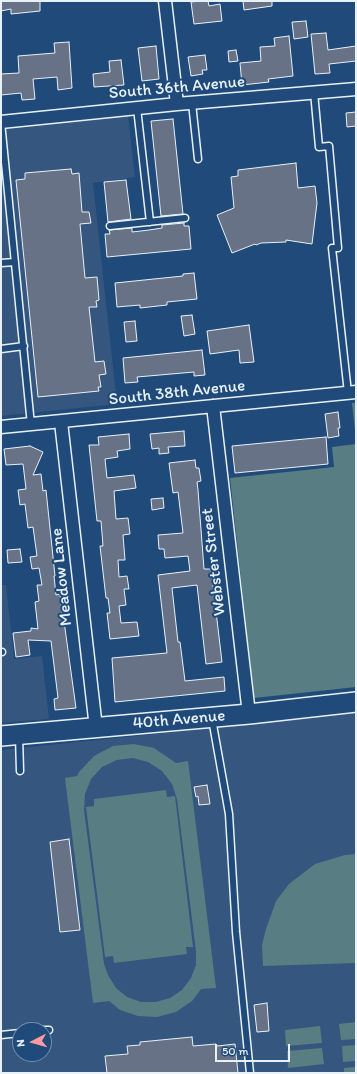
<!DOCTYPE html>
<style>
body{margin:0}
#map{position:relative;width:357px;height:1074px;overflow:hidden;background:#1f4a7a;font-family:Itim,sans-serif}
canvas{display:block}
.frame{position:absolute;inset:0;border:2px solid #e8f1f8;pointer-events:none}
.north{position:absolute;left:12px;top:1022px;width:40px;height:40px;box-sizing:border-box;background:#1f4a7a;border:1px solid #6f8dac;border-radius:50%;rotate:264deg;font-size:11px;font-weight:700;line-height:16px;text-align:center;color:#e8f1f8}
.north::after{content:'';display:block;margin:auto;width:14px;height:18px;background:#ff9aa2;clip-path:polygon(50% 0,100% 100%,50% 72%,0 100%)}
.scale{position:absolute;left:215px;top:1044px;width:75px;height:18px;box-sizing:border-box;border:2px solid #e8f1f8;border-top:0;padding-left:5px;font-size:12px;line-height:14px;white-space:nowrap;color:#e8f1f8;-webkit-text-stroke:3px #1f4a7a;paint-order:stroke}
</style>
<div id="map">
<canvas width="357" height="1074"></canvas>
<div class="frame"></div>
<div class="north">N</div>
<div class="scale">50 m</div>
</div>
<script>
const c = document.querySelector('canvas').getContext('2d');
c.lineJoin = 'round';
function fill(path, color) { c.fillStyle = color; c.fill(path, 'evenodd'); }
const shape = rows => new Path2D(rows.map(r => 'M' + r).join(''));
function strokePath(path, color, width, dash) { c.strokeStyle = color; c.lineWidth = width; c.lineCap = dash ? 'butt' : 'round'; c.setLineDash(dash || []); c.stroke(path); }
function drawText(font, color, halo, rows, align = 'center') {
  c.font = font + ' Itim,sans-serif'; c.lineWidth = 4; c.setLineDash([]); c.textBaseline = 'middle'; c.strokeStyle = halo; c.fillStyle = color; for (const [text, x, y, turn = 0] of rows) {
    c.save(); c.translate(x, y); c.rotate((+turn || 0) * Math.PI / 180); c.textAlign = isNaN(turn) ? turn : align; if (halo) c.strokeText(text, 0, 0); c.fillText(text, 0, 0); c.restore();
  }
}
fill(shape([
 [128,116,135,177,93,183,117,404,1,416,1,130],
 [1,585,6,585,14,659,42,656,49,719,1,723],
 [356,713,356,1073,1,1073,1,750],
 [20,1030,44,1030,44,1054,20,1054]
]), '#35567e');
fill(shape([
 [352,403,356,403,356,440],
 [356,444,356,687,254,698,230,478,334,467,332,447],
 [134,744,154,748,176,763,188,761,216,988,201,989,192,1001,176,1012,157,1017,138,1016,120,1010,109,1001,93,1003,65,778,77,776,79,772,94,756,113,746],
 [133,758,148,762,162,771,172,784,177,799,196,951,196,965,191,978,182,990,170,998,156,1002,141,1002,127,997,116,988,108,975,104,964,84,810,85,794,91,779,102,767,117,760],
 [166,790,167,797,175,796,193,947,186,947,187,954,114,963,113,956,105,957,86,807,94,806,94,799],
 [356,854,356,963,263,966,262,945,266,929,276,901,289,884,315,864,345,855],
 [356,1022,356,1039,341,1040,339,1024],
 [320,1026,322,1043,286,1046,285,1030],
 [356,1045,356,1061,343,1062,342,1046],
 [322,1048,324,1064,288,1068,287,1051],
 [356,1067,356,1073,344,1073,344,1068]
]), '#587e84');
const building = shape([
 [1,1,40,1,40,11,11,14,11,9,1,11,1,1],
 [201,1,208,1,209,6,220,4,222,21,194,24,191,2,201,1],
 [243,1,272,1,272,6,244,10,243,1],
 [306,21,308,37,294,39,292,22,306,21],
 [326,33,328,50,356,46,356,61,329,64,330,73,315,74,311,34,326,33],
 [289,36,293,76,268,79,269,82,242,85,240,63,261,61,260,47,275,46,274,38,289,36],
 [69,42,72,88,58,90,57,77,33,79,35,99,22,100,21,93,1,95,1,74,19,73,18,56,55,53,54,43,69,42],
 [156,46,159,79,142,81,138,48,156,46],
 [236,50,238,61,229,62,228,51,236,50],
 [205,55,207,70,202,70,203,74,191,76,188,57,205,55],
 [121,60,124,85,94,87,93,74,110,72,109,61,121,60],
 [356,112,356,126,347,127,346,113,356,112],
 [173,119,183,214,161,216,151,121,173,119],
 [296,163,298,188,315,186,317,203,312,244,286,240,286,242,261,243,256,245,255,244,232,253,217,215,234,208,231,177,238,176,238,170,296,163],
 [71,169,72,174,79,173,82,212,89,212,91,223,80,224,85,278,97,277,99,300,96,301,97,307,89,307,95,362,104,361,106,374,99,375,101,387,98,387,99,391,38,397,16,180,25,179,25,173,71,169],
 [126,180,131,219,108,222,104,182,126,180],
 [184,223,184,226,189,226,191,249,107,257,105,234,110,234,109,230,132,228,132,232,149,230,162,228,162,225,184,223],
 [194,273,197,299,167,302,167,305,140,308,140,305,117,307,115,283,183,276,183,274,194,273],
 [192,315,195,334,184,336,181,316,192,315],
 [135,321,137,341,126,342,124,322,135,321],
 [249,325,254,362,240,363,239,350,210,354,207,331,249,325],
 [202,350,205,375,194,376,194,372,137,377,138,382,125,383,123,358,202,350],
 [338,412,340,428,338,428,339,436,328,438,325,414,338,412],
 [184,431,185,446,168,447,169,453,159,454,159,448,152,449,150,434,184,431],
 [129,434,130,449,117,451,118,457,105,459,107,478,134,475,136,488,114,491,116,519,128,518,130,534,123,535,125,560,118,560,119,577,127,576,129,589,124,589,126,605,119,606,121,623,137,622,139,636,110,639,107,613,110,613,108,598,106,598,100,546,103,546,101,521,97,521,89,445,99,445,98,437,129,434],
 [326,437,328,464,235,473,232,446,326,437],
 [30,446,43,452,33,475,41,474,43,491,46,490,55,576,54,576,56,595,60,594,63,621,64,621,76,708,55,710,54,699,58,698,51,641,28,640,30,655,16,657,13,633,31,631,31,628,38,629,35,602,39,601,37,585,42,585,39,568,32,569,30,557,37,556,33,527,28,528,25,504,20,505,18,490,26,489,23,464,6,465,4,449,30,446],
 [195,460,196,468,199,468,201,481,197,482,198,490,204,569,211,569,222,662,206,664,197,585,172,588,178,642,180,642,185,681,224,677,225,691,115,702,112,658,167,653,158,575,190,571,188,556,165,558,164,549,159,549,158,535,183,533,178,492,173,493,169,463,195,460],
 [163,498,164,508,152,510,151,499,163,498],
 [20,549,22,562,8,563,7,550,20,549],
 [207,785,210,804,199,805,198,796,196,797,194,787,207,785],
 [69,839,80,930,60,932,50,842,69,839],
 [267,1003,269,1031,257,1032,254,1005,267,1003],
 [192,1037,193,1046,216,1044,217,1046,235,1044,238,1073,107,1073,105,1056,128,1054,127,1046,140,1045,140,1042,192,1037]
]);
fill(building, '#677287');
strokePath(building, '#e8f1f8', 1);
const lane = shape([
 [314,92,319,147,329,146,338,248,332,248,348,393],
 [192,103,198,159],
 [137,108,150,222],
 [1,122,31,425],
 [110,226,185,218],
 [1,263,15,262],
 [1,349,24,346],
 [1,652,2,652],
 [212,719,229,814,236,932,250,1073],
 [19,736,20,771],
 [44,1030,49,1030],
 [1,1035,20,1033]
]);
const street = shape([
 [165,1,177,104],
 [1,122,177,104,356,89],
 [213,406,249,714],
 [61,422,96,728],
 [1,427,356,392]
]);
const primary = shape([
 [1,736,249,714,356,702]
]);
strokePath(lane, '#e8f1f8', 9);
strokePath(street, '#e8f1f8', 15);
strokePath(primary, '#e8f1f8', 22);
strokePath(lane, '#1f4a7a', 6);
strokePath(street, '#1f4a7a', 12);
strokePath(primary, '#1f4a7a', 19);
drawText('17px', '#e8f1f8', '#1f4a7a', [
 ["South 36th Avenue",177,88,-5],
 ["South 38th Avenue",177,393,-6],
 ["Webster Street",214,562,-97],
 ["Meadow Lane",62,577,-96],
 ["40th Avenue",179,720,-5]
]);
</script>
